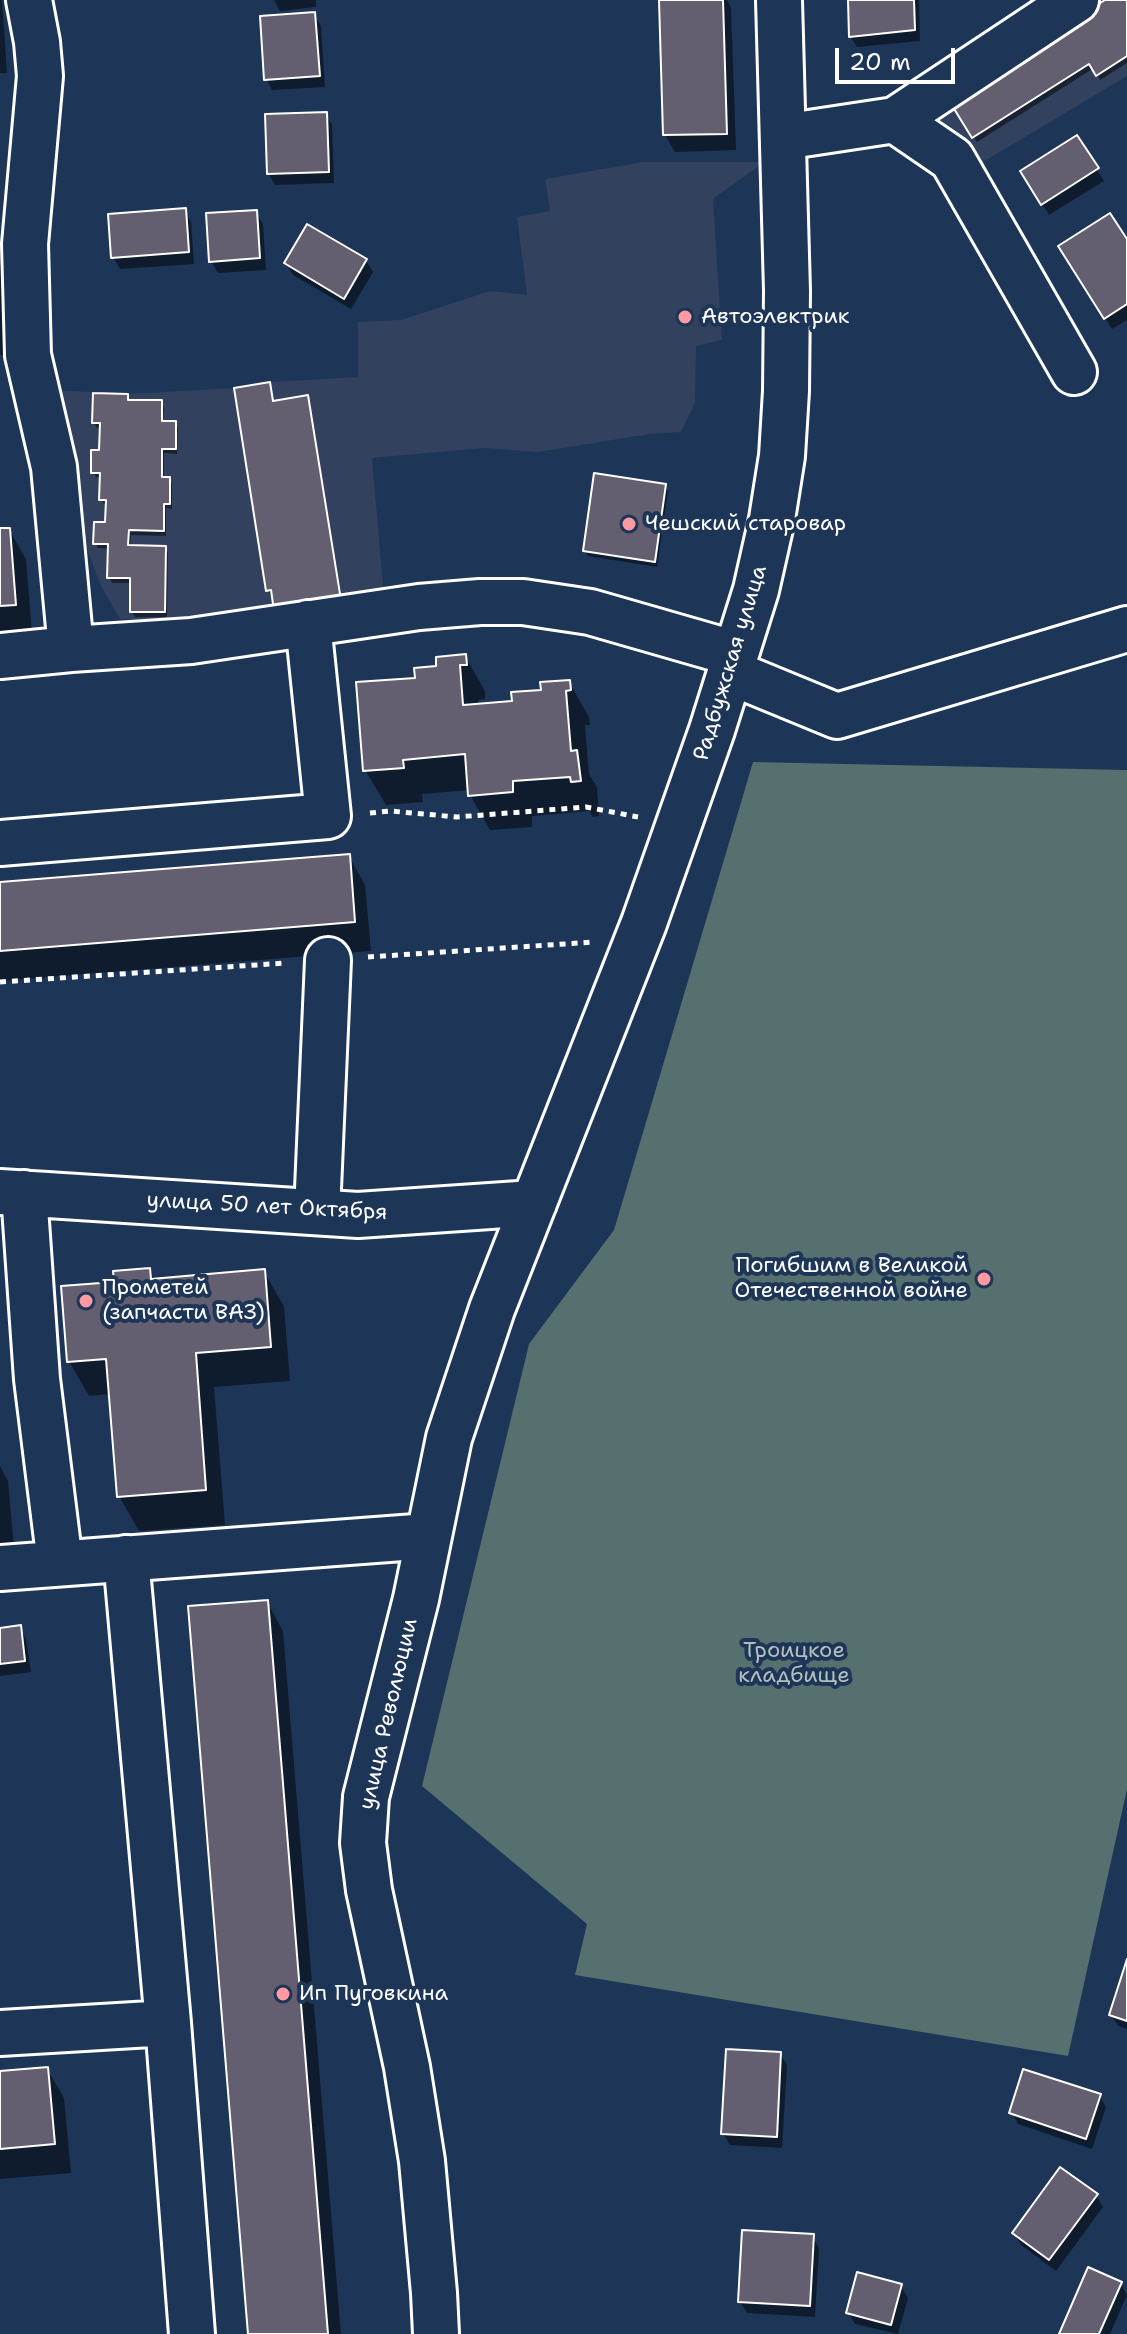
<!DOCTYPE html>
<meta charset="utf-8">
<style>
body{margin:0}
#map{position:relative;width:1127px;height:2334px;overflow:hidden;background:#1d3557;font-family:"Shantell Sans",sans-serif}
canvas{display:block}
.scale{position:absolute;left:835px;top:48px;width:120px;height:36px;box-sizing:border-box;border:4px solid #fff;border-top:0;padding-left:10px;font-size:24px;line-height:28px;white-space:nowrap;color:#fff;-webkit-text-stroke:6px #1d3557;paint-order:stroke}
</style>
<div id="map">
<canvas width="1127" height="2334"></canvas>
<div class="scale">20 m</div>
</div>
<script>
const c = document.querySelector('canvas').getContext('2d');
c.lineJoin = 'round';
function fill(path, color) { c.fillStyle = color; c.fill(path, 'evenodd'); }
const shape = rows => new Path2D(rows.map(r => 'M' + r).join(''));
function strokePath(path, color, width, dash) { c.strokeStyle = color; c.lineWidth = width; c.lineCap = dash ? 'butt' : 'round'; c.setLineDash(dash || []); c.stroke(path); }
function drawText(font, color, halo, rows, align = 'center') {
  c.font = font + ' "Shantell Sans",sans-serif'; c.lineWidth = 8; c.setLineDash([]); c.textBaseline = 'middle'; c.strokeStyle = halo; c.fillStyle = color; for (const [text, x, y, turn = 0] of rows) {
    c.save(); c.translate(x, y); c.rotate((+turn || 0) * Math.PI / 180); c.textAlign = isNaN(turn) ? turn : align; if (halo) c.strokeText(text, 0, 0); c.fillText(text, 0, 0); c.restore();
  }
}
fill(shape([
 [1041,0,1127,0,1127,76,973,168,914,82],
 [643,162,764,162,713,199,722,340,696,346,695,403,681,432,650,434,538,452,484,448,372,458,384,597,261,617,168,621,120,619,100,584,84,541,51,390,128,394,233,388,270,382,358,377,358,322,401,320,490,291,527,295,517,217,550,211,545,179]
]), '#32415e');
fill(shape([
 [753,762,1127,770,1127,1789,1068,2056,575,1975,587,1924,422,1786,529,1344,614,1230]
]), '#55706e');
fill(shape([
 [0,0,2,0,7,73,0,73],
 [274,0,316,0,316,7,280,11],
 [661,0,727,0,731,8,736,150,675,152,665,135],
 [850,0,919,0,920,41,857,47,850,36],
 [1109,0,1127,0,1127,63,1100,80,1094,68,977,142,950,100],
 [314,14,321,26,325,87,272,90,266,79],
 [325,114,332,125,334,183,275,185,269,174],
 [1077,138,1104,181,1049,215,1023,172],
 [184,210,191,222,194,264,120,269,113,257],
 [256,212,263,224,266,270,218,273,211,261],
 [1127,243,1127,320,1112,329,1068,258],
 [366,261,373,272,351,309,293,275,286,263],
 [0,264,7,276,13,355,0,355],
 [269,385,274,402,307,397,310,402,343,605,271,596,268,590],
 [127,396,131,402,161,402,164,408,163,423,175,423,178,428,177,454,164,453,164,479,169,479,172,484,172,509,166,508,166,536,131,535,130,547,165,548,168,553,167,617,135,617,132,612,132,583,112,583,109,577,110,549,98,548,95,543,107,524,108,504,104,504,101,499,102,478,96,477,93,472,101,452,101,428,97,428,94,422],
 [665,486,668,491,657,567,588,556,585,551],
 [0,530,9,530,26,559,32,634,0,636],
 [465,656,485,691,485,699,478,700,479,706,515,703,569,682,589,717,590,725,585,725,589,774,597,787,599,816,593,817,589,811,532,816,532,827,490,830,470,795,470,790,422,794,423,802,386,805,365,770,417,680],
 [349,856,365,885,371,951,0,981,0,884],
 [149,1270,155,1280,264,1272,284,1306,290,1381,214,1387,225,1525,139,1531,119,1496,110,1394,89,1396,69,1361,116,1283],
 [0,1466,8,1481,15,1558,0,1559],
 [267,1602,283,1631,341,2334,250,2334],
 [20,1628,26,1639,31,1672,0,1676,0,1630],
 [1127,1966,1127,2029,1118,2026,1111,2015],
 [780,2054,787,2065,782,2148,730,2145,723,2133],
 [47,2069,64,2098,71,2173,0,2179,0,2073],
 [1099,2096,1106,2107,1092,2149,1018,2124,1012,2113],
 [1096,2195,1103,2207,1056,2271,1021,2245,1014,2233],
 [812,2236,819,2248,815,2317,747,2313,740,2302],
 [1120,2283,1127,2295,1110,2334,1061,2334],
 [901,2286,908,2298,898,2334,855,2324,848,2312]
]), '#0007');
const building = shape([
 [659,0,723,0,727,134,663,135,659,0],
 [848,0,914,0,915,30,849,37,848,0],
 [1105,0,1127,0,1127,56,1096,76,1089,64,972,138,948,99,1105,0],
 [315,12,320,76,264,80,260,16,315,12],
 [327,112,329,172,267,174,265,114,327,112],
 [1077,135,1099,168,1041,205,1020,171,1077,135],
 [186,208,189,252,111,258,108,214,186,208],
 [257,210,260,258,209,262,206,213,257,210],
 [1110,213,1127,239,1127,304,1104,319,1058,246,1110,213],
 [307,224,367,259,344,299,284,263,307,224],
 [270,382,273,401,308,395,341,600,274,611,271,590,266,591,234,388,270,382],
 [93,393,128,394,128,400,162,400,162,421,176,421,176,449,162,449,162,477,170,477,170,504,164,504,164,531,129,530,128,545,166,546,165,612,130,612,130,578,107,578,108,544,93,544,94,522,105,522,106,500,99,500,100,473,91,473,91,450,99,450,100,423,92,423,93,393],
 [594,473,666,484,655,562,583,551,594,473],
 [0,528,10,528,16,605,0,606,0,528],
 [466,654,467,665,460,665,463,705,512,701,511,692,541,690,540,682,570,680,571,690,566,691,571,751,577,750,581,781,571,782,570,777,513,781,513,792,468,796,465,754,403,760,404,768,363,771,356,682,415,678,414,668,436,666,436,657,466,654],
 [350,854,355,922,0,951,0,882,350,854],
 [150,1268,151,1279,265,1269,271,1347,196,1353,206,1490,117,1497,106,1359,67,1362,61,1286,114,1282,113,1271,150,1268],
 [268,1600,328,2334,248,2334,188,1606,268,1600],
 [21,1625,25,1661,0,1664,0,1628,21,1625],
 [1127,1959,1127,2021,1109,2015,1127,1959],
 [726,2049,781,2052,777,2137,721,2134,726,2049],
 [48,2067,55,2144,0,2149,0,2071,48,2067],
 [1023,2069,1101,2094,1086,2139,1009,2113,1023,2069],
 [1060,2167,1098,2194,1049,2260,1012,2233,1060,2167],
 [742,2230,814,2234,810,2306,738,2302,742,2230],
 [1088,2267,1122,2282,1099,2334,1059,2334,1088,2267],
 [857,2272,902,2284,891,2325,846,2313,857,2272]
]);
fill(building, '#635e70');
strokePath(building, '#fff', 2);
const minor = shape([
 [29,0,37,42,40,76,25,244,28,355,54,467,71,649],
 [895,120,952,159,1074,372],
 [783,137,895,120,1076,0],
 [0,656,71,649,191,641,419,607,480,602,523,602,590,612,736,654],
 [730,672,837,716,1127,629],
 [0,843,328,816,308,623],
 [0,1192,358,1215,534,1203],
 [24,1193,37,1379,60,1563],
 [317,1212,328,960],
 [126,1558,168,2023,192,2334],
 [0,1568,429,1536],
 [0,2033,168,2023],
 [436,2334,434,2293,422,2161,407,2067,369,1890,363,1843,366,1797,416,1599,449,1438,492,1309,644,923,712,730,756,590,772,519,782,456,786,391,787,291,779,0]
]);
strokePath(minor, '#fff', 50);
strokePath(shape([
 [370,813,390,811,457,817,586,807,638,817],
 [368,957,594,942],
 [0,982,286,963]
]), '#fff', 5, [6, 6]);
strokePath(minor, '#1d3557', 44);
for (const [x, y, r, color] of [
 [685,317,8,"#ff9aa2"],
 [629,524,8,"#ff9aa2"],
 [984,1279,8,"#ff9aa2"],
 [86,1301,8,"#ff9aa2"],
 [283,1994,8,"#ff9aa2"]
]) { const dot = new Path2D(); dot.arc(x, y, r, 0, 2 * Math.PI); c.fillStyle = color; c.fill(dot); strokePath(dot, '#1d3557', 3); }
drawText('22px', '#fff', '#1d3557', [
 ["Автоэлектрик",701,317],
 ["Чешский старовар",645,524],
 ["Погибшим в Великой",968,1266,"right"],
 ["Отечественной войне",968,1291,"right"],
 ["Прометей",102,1288],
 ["(запчасти ВАЗ)",102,1313],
 ["Ип Пуговкина",299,1994]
], 'left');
drawText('22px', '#fff', '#1d3557', [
 ["Радбужская улица",731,663,-73],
 ["улица 50 лет Октября",267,1207,3],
 ["улица Революции",389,1714,-77]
]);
drawText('22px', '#b2bfbe', '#1d3557', [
 ["Троицкое",794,1651],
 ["кладбище",794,1676]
]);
</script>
